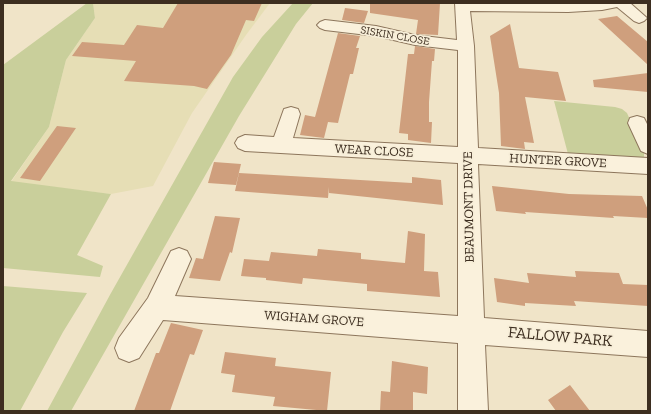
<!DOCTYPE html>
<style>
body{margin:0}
#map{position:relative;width:651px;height:414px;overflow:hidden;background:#f0e4c8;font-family:"Zilla Slab",serif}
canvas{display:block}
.frame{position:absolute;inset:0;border:4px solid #3d2e20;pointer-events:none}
</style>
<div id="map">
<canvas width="651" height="414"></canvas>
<div class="frame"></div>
</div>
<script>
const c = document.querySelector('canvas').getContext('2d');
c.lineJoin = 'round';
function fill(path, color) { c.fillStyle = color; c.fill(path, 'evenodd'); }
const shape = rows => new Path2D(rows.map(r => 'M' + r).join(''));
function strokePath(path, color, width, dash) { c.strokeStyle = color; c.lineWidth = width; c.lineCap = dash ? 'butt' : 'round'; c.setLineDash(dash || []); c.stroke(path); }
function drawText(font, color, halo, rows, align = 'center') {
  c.font = font + ' "Zilla Slab",serif'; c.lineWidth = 3.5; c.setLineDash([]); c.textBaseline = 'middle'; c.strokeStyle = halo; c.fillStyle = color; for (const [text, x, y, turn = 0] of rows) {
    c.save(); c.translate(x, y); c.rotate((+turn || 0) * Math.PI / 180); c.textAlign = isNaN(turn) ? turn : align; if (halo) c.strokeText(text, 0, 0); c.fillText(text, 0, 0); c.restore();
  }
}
fill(shape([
 [93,3,270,3,246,35,192,113,153,186,111,194,11,182,49,127,66,60,95,18]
]), '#e6deb5');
fill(shape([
 [87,3,93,3,95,18,66,60,49,127,11,181,111,194,77,255,103,266,100,277,3,268,3,65],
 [293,3,313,3,296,24,239,116,71,411,47,411,111,293,233,77,262,37],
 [554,101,615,107,622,109,627,113,644,151,644,158,568,154],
 [3,286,87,293,63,332,20,411,3,411]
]), '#c9cf9b');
fill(shape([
 [178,3,262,3,254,21,246,20,231,55,207,89,194,86,124,81,136,61,72,56,82,42,124,45,137,25,163,28],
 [370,3,440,3,438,35,416,34,418,20,370,13],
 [345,8,368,11,364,23,342,20],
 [617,16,648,42,648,65,598,19],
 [510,24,519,68,558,72,566,101,525,97,534,143,524,142,525,149,501,146,499,93,490,36],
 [338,33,360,36,356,48,359,48,353,74,350,74,338,123,328,122,324,138,300,135,305,115,315,117],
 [415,46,435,49,434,61,432,61,429,102,429,122,432,122,431,143,408,140,408,134,399,133,408,54,414,54],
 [648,73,648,92,594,87,593,80],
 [57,126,76,128,40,181,20,178],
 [214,162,241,164,236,185,208,183],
 [239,173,412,183,412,177,441,180,443,205,329,193,329,187,328,198,235,191],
 [492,186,569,194,642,196,648,210,648,218,613,216,614,218,525,212,526,214,496,211],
 [215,216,240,218,232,253,230,252,220,281,189,278,196,258,203,259],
 [408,231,425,234,424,271,438,272,440,297,367,291,367,284,303,278,302,284,266,280,266,278,241,276,244,259,269,261,271,252,317,256,318,249,361,253,361,259,405,263],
 [575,271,619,273,623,284,648,285,648,306,574,301,576,306,525,303,525,306,497,302,494,278,529,283,527,273,576,277],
 [171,323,203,330,194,355,190,354,170,411,134,411,156,353,159,353],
 [225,352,276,358,275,366,331,372,327,411,273,406,275,397,232,392,235,375,221,373],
 [392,361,428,367,427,394,413,392,413,411,380,411,381,391,390,392],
 [570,385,590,411,556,411,548,400]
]), '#cf9f7d');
const minor = shape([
 [455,3,630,3,647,18,644,21,639,23,634,21,617,7,602,10,568,12,470,11,474,46,478,148,648,158,648,174,478,164,484,318,648,331,648,357,485,345,488,411,458,411,458,343,163,320,139,358,129,362,119,358,115,348,119,338,148,298,171,251,179,248,187,251,191,259,175,296,458,316,458,163,245,151,238,148,235,143,238,138,245,135,274,137,284,109,291,107,298,109,300,114,293,138,458,147,458,50,415,45,376,36,325,30,320,28,317,25,320,22,325,20,376,26,415,35,457,40,455,3],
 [637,116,644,118,648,126,648,154,641,151,628,123,630,118,637,116]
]);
strokePath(minor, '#8d765c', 2);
fill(minor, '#faf1dc');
drawText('11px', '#3d2e20', '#f7eed8', [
 ["SISKIN CLOSE",395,36,10]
]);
drawText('13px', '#3d2e20', '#f7eed8', [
 ["WEAR CLOSE",374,151,3],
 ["HUNTER GROVE",558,161,3],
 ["BEAUMONT DRIVE",469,207,-91],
 ["WIGHAM GROVE",314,319,4]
]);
drawText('16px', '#3d2e20', '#f7eed8', [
 ["FALLOW PARK",560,337,5]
]);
</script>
